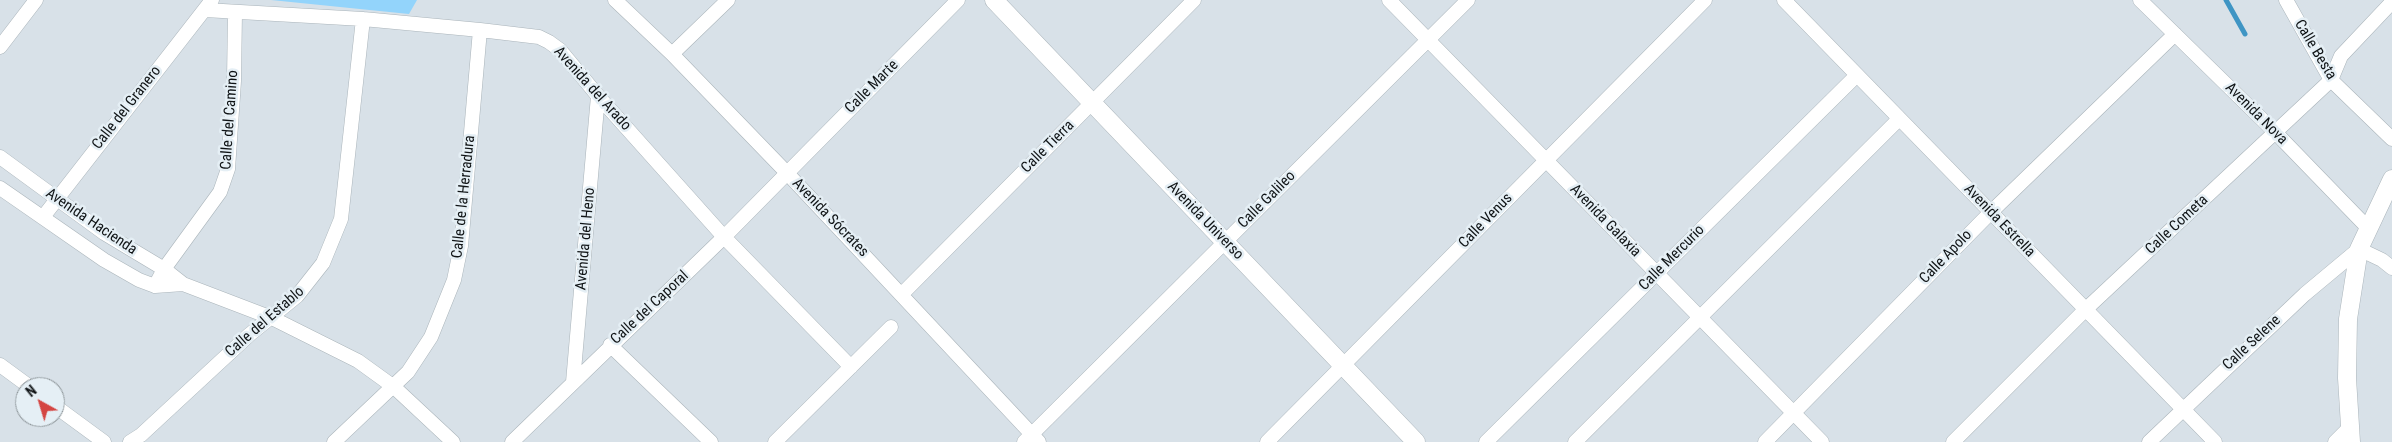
<!DOCTYPE html>
<meta charset="utf-8">
<style>
body{margin:0}
#map{position:relative;width:2392px;height:442px;overflow:hidden;background:#d8e1e8;font-family:"Roboto Condensed",sans-serif}
canvas{display:block}
.north{position:absolute;left:15px;top:377px;width:50px;height:50px;box-sizing:border-box;background:#e5eff5;border:1px solid #8f979b;border-radius:50%;rotate:321deg;font-size:14px;font-weight:700;line-height:20px;text-align:center;color:#0f1315}
.north::after{content:'';display:block;margin:auto;width:18px;height:22px;background:#d44542;clip-path:polygon(50% 0,100% 100%,50% 72%,0 100%)}
</style>
<div id="map">
<canvas width="2392" height="442"></canvas>
<div class="north">N</div>
</div>
<script>
const c = document.querySelector('canvas').getContext('2d');
c.lineJoin = 'round';
function fill(path, color) { c.fillStyle = color; c.fill(path, 'evenodd'); }
const shape = rows => new Path2D(rows.map(r => 'M' + r).join(''));
function strokePath(path, color, width, dash) { c.strokeStyle = color; c.lineWidth = width; c.lineCap = dash ? 'butt' : 'round'; c.setLineDash(dash || []); c.stroke(path); }
function drawText(font, color, halo, rows, align = 'center') {
  c.font = font + ' "Roboto Condensed",sans-serif'; c.lineWidth = 5; c.setLineDash([]); c.textBaseline = 'middle'; c.strokeStyle = halo; c.fillStyle = color; for (const [text, x, y, turn = 0] of rows) {
    c.save(); c.translate(x, y); c.rotate((+turn || 0) * Math.PI / 180); c.textAlign = isNaN(turn) ? turn : align; if (halo) c.strokeText(text, 0, 0); c.fillText(text, 0, 0); c.restore();
  }
}
fill(shape([
 [271,0,417,0,409,14]
]), '#93d4fb');
strokePath(shape([
 [2226,0,2245,34]
]), '#3f95c4', 5);
const minor = shape([
 [615,0,672,54,787,173,1039,442],
 [1389,0,1822,442],
 [1784,0,2215,442],
 [2140,0,2276,133,2369,229],
 [2286,0,2331,80,2392,139],
 [205,10,363,19,480,30,539,37,549,42,560,50,598,96,724,237,851,367],
 [0,47,36,0],
 [672,54,728,0],
 [0,157,104,233,164,269,183,284,272,318,358,361,394,387,453,442],
 [0,188,104,260,139,280,155,286,183,284],
 [43,217,212,0],
 [155,286,164,269,220,192,228,169,234,81,235,12],
 [902,294,1194,0],
 [610,345,711,442],
 [0,365,30,387],
 [573,382,598,96],
 [55,406,104,442],
 [130,442,141,435,249,335,297,296,323,263,341,219,363,19],
 [334,442,408,372,431,337,454,280,461,246,480,30],
 [512,442,724,237,958,0],
 [775,442,891,327],
 [1024,442,1468,0],
 [1267,442,1705,0],
 [1486,442,1857,75],
 [1575,442,1899,119],
 [1765,442,1991,212,2175,34],
 [1953,442,2086,309,2331,80,2341,56,2392,2],
 [2149,442,2305,294,2359,249,2382,260,2392,268],
 [2335,442,2349,428]
]);
const tertiary = shape([
 [994,0,1416,442],
 [2351,442,2347,378,2348,319,2359,249,2392,179]
]);
strokePath(minor, '#aab4ba', 15);
strokePath(tertiary, '#aab4ba', 19);
strokePath(minor, '#fff', 14);
strokePath(tertiary, '#fff', 18);
drawText('15px', '#0f1315', '#e5eff5', [
 ["Calle Besta",2315,50,59],
 ["Calle Marte",872,87,-45],
 ["Avenida del Arado",592,89,48],
 ["Calle del Granero",127,108,-52],
 ["Avenida Nova",2256,114,45],
 ["Calle del Camino",230,120,-86],
 ["Calle Tierra",1048,147,-45],
 ["Calle de la Herradura",464,197,-84],
 ["Calle Galileo",1267,200,-45],
 ["Avenida Sócrates",830,218,46],
 ["Avenida Universo",1205,221,46],
 ["Calle Venus",1486,221,-46],
 ["Avenida Galaxia",1605,221,46],
 ["Avenida Estrella",1999,221,46],
 ["Avenida Hacienda",91,222,34],
 ["Calle Cometa",2177,225,-43],
 ["Avenida del Heno",586,239,-85],
 ["Calle Apolo",1946,257,-46],
 ["Calle Mercurio",1672,258,-45],
 ["Calle del Caporal",650,308,-43],
 ["Calle del Establo",265,322,-41],
 ["Calle Selene",2252,343,-43]
]);
</script>
